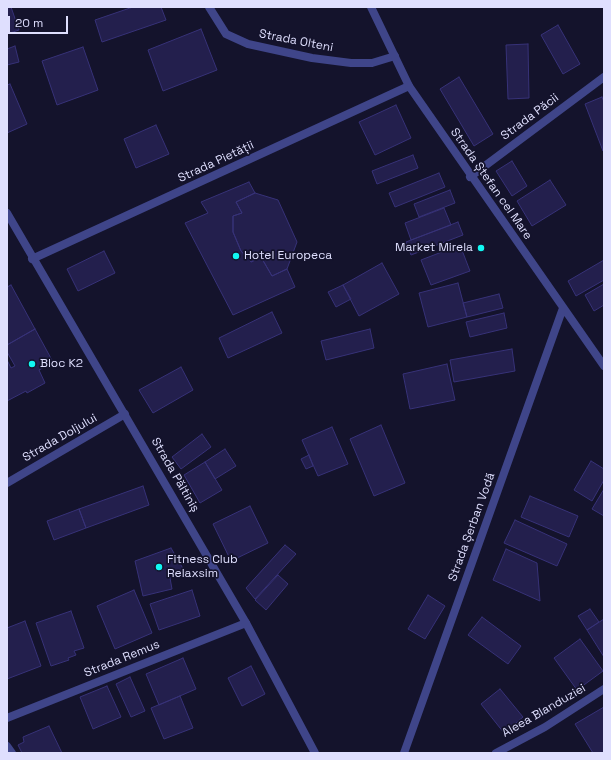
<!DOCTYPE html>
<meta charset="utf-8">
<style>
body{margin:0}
#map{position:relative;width:611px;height:760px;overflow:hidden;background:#14132c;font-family:"Space Grotesk",sans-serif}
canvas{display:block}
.frame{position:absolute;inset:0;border:8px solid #dfdffe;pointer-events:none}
.scale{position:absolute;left:8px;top:16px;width:60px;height:18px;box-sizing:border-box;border:2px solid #dfdffe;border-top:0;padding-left:5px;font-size:12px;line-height:14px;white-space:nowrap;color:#dfdffe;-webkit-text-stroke:3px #14132c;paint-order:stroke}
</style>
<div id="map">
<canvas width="611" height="760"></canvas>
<div class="frame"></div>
<div class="scale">20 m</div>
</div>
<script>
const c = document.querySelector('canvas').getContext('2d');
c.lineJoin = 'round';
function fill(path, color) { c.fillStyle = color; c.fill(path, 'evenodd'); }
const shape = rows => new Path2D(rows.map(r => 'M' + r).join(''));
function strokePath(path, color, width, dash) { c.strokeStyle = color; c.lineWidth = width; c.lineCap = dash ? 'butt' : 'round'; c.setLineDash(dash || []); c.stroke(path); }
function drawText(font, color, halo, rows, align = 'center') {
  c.font = font + ' "Space Grotesk",sans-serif'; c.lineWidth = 3.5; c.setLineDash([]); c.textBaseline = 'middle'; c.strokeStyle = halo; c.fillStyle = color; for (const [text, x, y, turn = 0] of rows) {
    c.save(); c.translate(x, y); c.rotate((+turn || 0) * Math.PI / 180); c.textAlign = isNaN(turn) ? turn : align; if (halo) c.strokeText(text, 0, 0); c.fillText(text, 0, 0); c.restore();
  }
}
const building = shape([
 [7,7,11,7,19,30,7,34,7,7],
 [133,7,161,7,166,20,102,42,95,20,133,7],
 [558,25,580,64,563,74,541,35,558,25],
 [201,29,217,70,163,91,148,50,201,29],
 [528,44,529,98,508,99,506,45,528,44],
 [15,46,19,62,7,65,7,49,15,46],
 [83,47,98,90,57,105,42,61,83,47],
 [459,77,493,134,474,146,440,89,459,77],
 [10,84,27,124,7,133,7,85,10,84],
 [602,97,604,102,603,151,585,104,602,97],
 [396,105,411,138,375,155,359,122,396,105],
 [156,125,169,154,136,168,124,139,156,125],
 [413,155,418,168,377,184,372,171,413,155],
 [512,161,527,186,512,196,496,171,512,161],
 [439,173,445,187,395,207,389,193,439,173],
 [550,180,566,205,532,226,517,201,550,180],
 [249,182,255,193,236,202,242,213,233,216,233,232,241,251,251,262,261,257,272,276,287,269,295,287,233,315,185,223,208,213,201,202,249,182],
 [450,190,455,203,419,217,414,204,450,190],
 [255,193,278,200,297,242,287,269,272,276,261,257,251,262,241,251,233,232,233,216,242,213,236,202,255,193],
 [444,208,451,225,411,240,405,223,444,208],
 [458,222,463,235,411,255,406,242,458,222],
 [460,245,470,271,431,285,421,260,460,245],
 [104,251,115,273,78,291,67,269,104,251],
 [604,260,604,280,576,296,568,281,604,260],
 [382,263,399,294,359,316,343,285,382,263],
 [458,283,467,317,428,327,419,293,458,283],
 [604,284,604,305,594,311,585,295,604,284],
 [11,285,35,329,7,345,7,287,11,285],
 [343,285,351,299,336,307,328,292,343,285],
 [499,294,503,308,467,317,463,303,499,294],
 [272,312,282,333,228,358,219,338,272,312],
 [504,313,507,328,470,337,466,322,504,313],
 [35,329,53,362,39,370,45,383,27,393,26,391,7,401,7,360,11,368,15,366,7,352,7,345,35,329],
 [370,329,374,348,326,360,321,341,370,329],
 [512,349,515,371,454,382,450,360,512,349],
 [447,364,455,400,410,409,403,374,447,364],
 [181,367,193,390,153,413,139,390,181,367],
 [381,425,405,483,374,496,350,439,381,425],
 [332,427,348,464,318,476,302,440,332,427],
 [202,434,211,447,181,469,172,457,202,434],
 [225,449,236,466,215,479,205,462,225,449],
 [309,455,313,466,306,469,301,459,309,455],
 [591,461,604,469,604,480,592,501,574,490,591,461],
 [205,462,222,490,200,503,184,475,205,462],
 [143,486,149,505,86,528,79,509,143,486],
 [604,489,604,516,592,509,604,489],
 [530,496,578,516,569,537,521,517,530,496],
 [250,506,268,543,231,561,213,524,250,506],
 [79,509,86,528,54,540,47,521,79,509],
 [515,520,567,544,557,566,504,543,515,520],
 [285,545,296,554,255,599,246,588,285,545],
 [171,548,185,572,170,578,172,589,143,596,135,561,171,548],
 [506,549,537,563,540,601,493,580,506,549],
 [278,575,288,584,266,610,255,600,278,575],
 [134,590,152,633,115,649,97,606,134,590],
 [192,590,200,616,159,630,150,604,192,590],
 [428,595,445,606,425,639,408,629,428,595],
 [590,609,599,622,587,630,578,616,590,609],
 [71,611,84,648,74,651,76,655,68,658,69,660,51,666,36,623,71,611],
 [482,617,521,646,508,664,468,635,482,617],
 [604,619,604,657,587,630,604,619],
 [25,621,41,666,7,679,7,628,25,621],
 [580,639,603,671,577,690,554,658,580,639],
 [183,658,196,689,159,705,146,674,183,658],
 [251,666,265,694,242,706,228,678,251,666],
 [130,677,145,711,131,717,116,684,130,677],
 [107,686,121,717,93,729,80,697,107,686],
 [500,689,523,717,504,733,481,704,500,689],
 [180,696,193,728,164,739,151,708,180,696],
 [604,707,604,753,593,753,575,724,604,707],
 [49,726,62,753,22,753,18,745,24,742,23,737,49,726]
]);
fill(building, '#231f4d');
strokePath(building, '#373278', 1);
strokePath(shape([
 [209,7,226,34,248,44,312,58,351,63,372,63,395,56],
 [470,177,604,77],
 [32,259,409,86],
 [7,483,125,414],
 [7,718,246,623],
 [7,746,12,753],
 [496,753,545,727,604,689]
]), '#3f4589', 8);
strokePath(shape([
 [371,7,409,86,604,366],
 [7,213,246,623,315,753],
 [404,753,563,308]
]), '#3f4589', 8);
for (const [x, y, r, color] of [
 [481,248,4,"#11f8f3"],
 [236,256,4,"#11f8f3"],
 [32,364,4,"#11f8f3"],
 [159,567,4,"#11f8f3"]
]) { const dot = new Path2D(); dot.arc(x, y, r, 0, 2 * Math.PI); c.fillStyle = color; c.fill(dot); strokePath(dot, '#14132c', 1.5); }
drawText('12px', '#dfdffe', '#14132c', [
 ["Strada Olteni",296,41,11],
 ["Strada Păcii",530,117,-37],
 ["Strada Pietății",216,162,-25],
 ["Strada Ștefan cel Mare",491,184,55],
 ["Strada Doljului",60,438,-30],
 ["Strada Păltiniș",175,475,60],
 ["Strada Șerban Vodă",472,527,-70],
 ["Strada Remus",122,659,-22],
 ["Aleea Blanduziei",544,711,-30]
]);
drawText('12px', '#dfdffe', '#14132c', [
 ["Market Mirela",473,248,"right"],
 ["Hotel Europeca",244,256],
 ["Bloc K2",40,364],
 ["Fitness Club",167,560],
 ["Relaxsim",167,574]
], 'left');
</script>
